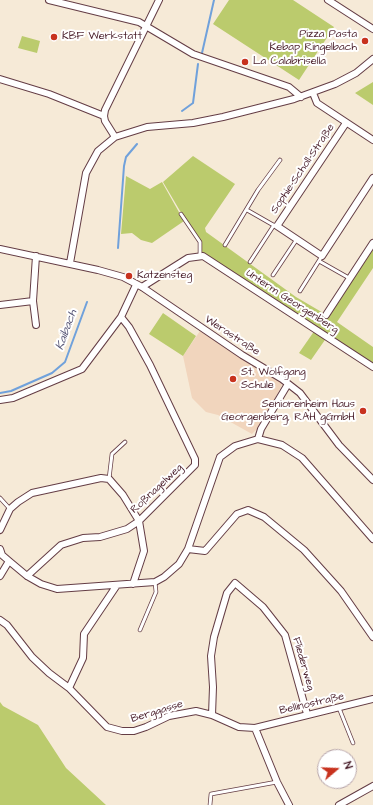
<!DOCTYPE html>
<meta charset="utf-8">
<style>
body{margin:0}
#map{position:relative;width:373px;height:805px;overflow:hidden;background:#f6ead7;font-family:"Architects Daughter",sans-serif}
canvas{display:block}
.north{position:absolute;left:317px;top:749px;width:40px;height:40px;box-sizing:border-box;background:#fff;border:1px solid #b7a5aa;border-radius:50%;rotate:71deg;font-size:11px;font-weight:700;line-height:16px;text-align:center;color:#4a1f2b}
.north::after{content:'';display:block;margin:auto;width:14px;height:18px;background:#c8321e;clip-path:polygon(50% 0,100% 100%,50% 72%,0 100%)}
</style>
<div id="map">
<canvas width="373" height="805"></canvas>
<div class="north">N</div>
</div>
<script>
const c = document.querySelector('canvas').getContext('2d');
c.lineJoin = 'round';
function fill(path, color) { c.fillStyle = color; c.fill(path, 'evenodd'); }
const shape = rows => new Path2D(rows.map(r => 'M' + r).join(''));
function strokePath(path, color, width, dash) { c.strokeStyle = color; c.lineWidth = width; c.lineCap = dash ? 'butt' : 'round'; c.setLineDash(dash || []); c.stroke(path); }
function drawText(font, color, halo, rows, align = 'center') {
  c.font = font + ' "Architects Daughter",sans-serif'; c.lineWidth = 4; c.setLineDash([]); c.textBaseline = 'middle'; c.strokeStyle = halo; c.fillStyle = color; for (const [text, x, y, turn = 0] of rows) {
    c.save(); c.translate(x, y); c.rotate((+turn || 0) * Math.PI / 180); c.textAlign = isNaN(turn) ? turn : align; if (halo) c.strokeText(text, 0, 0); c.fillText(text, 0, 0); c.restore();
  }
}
fill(shape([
 [202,328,280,381,282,385,260,426,252,434,218,415,206,412,192,398,183,356]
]), '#f1d5bd');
fill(shape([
 [229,0,293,0,334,27,299,80,213,24],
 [22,36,40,41,37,53,18,48],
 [373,82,373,105,355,93],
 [193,156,235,184,205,228,206,232,296,297,325,314,373,243,373,268,337,322,373,347,373,367,327,337,311,360,299,353,315,330,200,255,200,245,163,182],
 [126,176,150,189,162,182,184,221,152,243,141,240,132,233,121,234],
 [163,313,196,336,183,356,149,334],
 [0,702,3,706,38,725,66,768,106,805,0,805]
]), '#bbcb6d');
strokePath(shape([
 [202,53,214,0],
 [182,111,193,103,198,64],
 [118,248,124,166,126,157,137,144],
 [0,393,11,391,52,373,65,362,87,302]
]), '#70a1db', 2);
const lane = shape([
 [247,210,275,226],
 [181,214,200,242,200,255],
 [225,245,258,190,280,160],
 [319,261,349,278],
 [250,262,274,225],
 [273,275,297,239],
 [300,291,322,256],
 [109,479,112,454,125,442],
 [0,498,10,509],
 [140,630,156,592,155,582],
 [339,708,353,743],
 [210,805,211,794,277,782]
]);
const street = shape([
 [49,0,139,22,193,54,289,87,301,97],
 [328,0,373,29],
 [0,79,49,94,104,116],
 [313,93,317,103,373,140],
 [346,123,277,226,322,256,373,178],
 [115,137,105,121,104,116,105,110,159,0],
 [0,249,98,270,123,277,142,287,242,355,282,379,300,393,339,445,373,480],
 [70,263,86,173,98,151,115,137,147,127,193,123,223,117,294,99,335,84,356,73,373,59],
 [142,287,188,258,203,256,373,367],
 [33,301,36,325],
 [0,305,33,301,36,256],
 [326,315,373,243],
 [0,400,13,398,82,369,121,317,136,285],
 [258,439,261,429,288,384],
 [0,530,10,509,18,502,32,493,101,478,109,479,123,495,139,521,144,551,133,584],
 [0,549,2,555,9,561,27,576,41,584,57,589,155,582,164,577,179,564,188,549,220,457,235,446,258,439,282,445,302,458,373,539],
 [188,549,205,551,237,514,248,510,264,517,304,550,341,591,373,637],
 [0,576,9,561],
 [27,576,61,545,83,538,100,537,127,529,139,521,195,465,195,459,150,365,129,327,121,317],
 [0,620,7,625,32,657,49,673,69,688,107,727,122,731,134,731,146,727,169,716,196,711,212,715,239,727,255,728,277,782,289,805],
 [69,688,83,658,84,634,117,585],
 [212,715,213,687,211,656,214,637,227,593,235,583,263,607,285,635,307,714],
 [255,728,373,699],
 [339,805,373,786]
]);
strokePath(lane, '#643d45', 4.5);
strokePath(street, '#643d45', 8);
strokePath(lane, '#fff', 3);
strokePath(street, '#fff', 6);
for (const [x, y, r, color] of [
 [54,37,4,"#c8321e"],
 [365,41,4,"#c8321e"],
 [245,62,4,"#c8321e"],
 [129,276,4,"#c8321e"],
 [233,379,4,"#c8321e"],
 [363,411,4,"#c8321e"]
]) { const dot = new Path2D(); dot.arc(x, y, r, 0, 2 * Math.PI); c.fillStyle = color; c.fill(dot); strokePath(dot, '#fff', 1.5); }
drawText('11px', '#4a1f2b', '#fff', [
 ["Pizza Pasta",357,35,"right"],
 ["Kebap Ringelbach",357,48,"right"],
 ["KBF Werkstatt",62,37],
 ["La Calabrisella",253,62],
 ["Katzensteg",137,276],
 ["St. Wolfgang",241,373],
 ["Schule",241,386],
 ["Seniorenheim Haus",355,405,"right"],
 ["Georgenberg, RAH gGmbH",355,418,"right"]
], 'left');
drawText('11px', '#4a1f2b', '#fff', [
 ["Sophie-Scholl-Straße",303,169,-56],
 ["Unterm Georgenberg",292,302,33],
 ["Werastraße",232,336,33],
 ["Roßnagelweg",157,489,-43],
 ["Fliederweg",303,664,74],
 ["Bellinostraße",312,704,-13],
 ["Berggasse",157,712,-17]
]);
drawText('italic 12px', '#5b5a7a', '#fff', [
 ["Kaibach",67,330,-70]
]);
</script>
